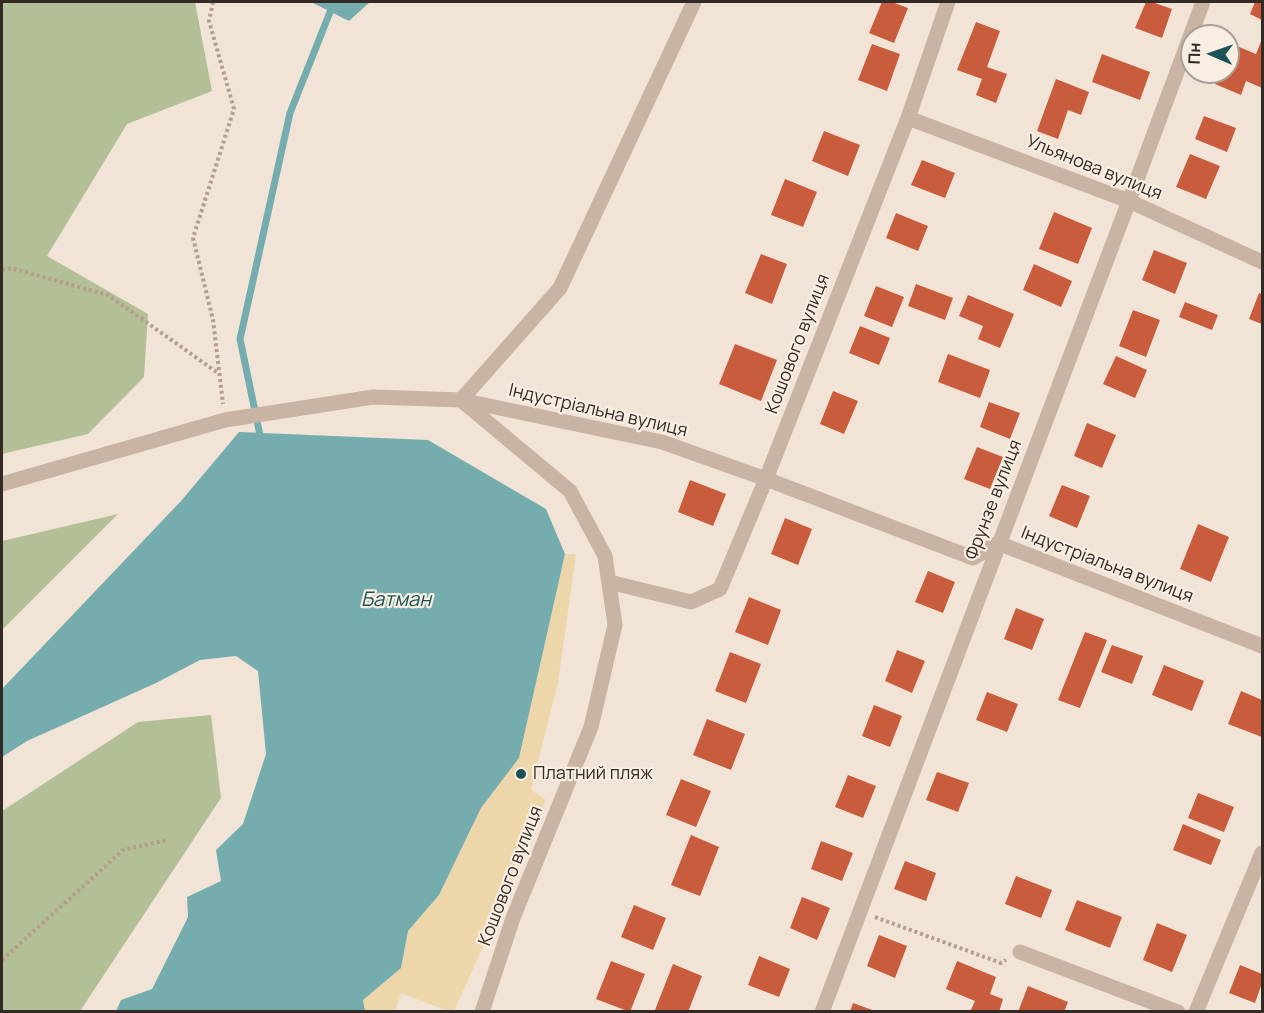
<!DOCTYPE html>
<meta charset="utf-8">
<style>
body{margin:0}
#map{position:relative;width:1264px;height:1013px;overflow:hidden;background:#f1e4d6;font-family:Manrope,sans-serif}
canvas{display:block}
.frame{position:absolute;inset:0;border:3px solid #332925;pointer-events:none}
.north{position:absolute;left:1180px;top:24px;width:60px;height:60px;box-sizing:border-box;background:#f9eee2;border:2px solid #aa9f96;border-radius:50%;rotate:272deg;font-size:16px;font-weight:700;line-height:24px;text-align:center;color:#332925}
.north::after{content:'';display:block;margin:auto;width:21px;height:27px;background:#1a5255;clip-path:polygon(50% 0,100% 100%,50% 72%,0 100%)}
</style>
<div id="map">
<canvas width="1264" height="1013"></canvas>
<div class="frame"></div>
<div class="north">Пн</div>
</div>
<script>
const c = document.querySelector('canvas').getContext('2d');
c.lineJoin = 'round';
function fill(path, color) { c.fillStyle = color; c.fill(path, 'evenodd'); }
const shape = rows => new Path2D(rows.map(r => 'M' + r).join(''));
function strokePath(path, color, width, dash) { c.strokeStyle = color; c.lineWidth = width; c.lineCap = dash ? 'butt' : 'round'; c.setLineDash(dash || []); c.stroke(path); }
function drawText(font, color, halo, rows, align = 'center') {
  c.font = font + ' Manrope,sans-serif'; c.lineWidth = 4.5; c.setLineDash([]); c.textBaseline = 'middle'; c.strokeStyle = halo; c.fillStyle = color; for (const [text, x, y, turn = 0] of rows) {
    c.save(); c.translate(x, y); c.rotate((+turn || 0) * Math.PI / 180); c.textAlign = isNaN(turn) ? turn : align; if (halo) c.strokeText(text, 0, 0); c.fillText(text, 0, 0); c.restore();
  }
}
fill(shape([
 [2,2,195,2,212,91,127,124,47,256,148,314,144,377,88,434,2,454],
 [118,514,2,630,2,541],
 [211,715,221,798,80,1011,2,1011,2,811,138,722]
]), '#b3c097');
fill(shape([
 [565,554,576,554,558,683,531,790,546,800,513,881,454,1011,448,1011,401,993,395,1011,365,1011,363,1000,401,968,408,931,439,895,481,808,519,758]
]), '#eed6ab');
fill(shape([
 [311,2,370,2,349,21],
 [239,432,428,440,546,509,565,554,519,758,481,808,439,895,408,931,401,968,363,1000,365,1011,116,1011,121,1000,152,989,188,917,187,897,221,881,216,850,243,824,266,754,258,671,236,656,200,660,156,683,27,741,2,757,2,689,181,501]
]), '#75adae');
strokePath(shape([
 [261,440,240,339,290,113,334,2]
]), '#75adae', 7);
fill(shape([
 [882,2,892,2,908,8,894,43,869,33],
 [1146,2,1152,2,1172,9,1162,38,1135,28],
 [1255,2,1262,2,1262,20,1250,14],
 [976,22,1000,31,987,67,1007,74,996,103,976,95,982,79,957,70],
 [1262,39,1262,88,1246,81,1241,95,1215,84,1220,72,1228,72,1228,54,1232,44,1256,54],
 [872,44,900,54,887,91,858,80],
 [1102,54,1150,72,1140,100,1092,82],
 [1056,79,1089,92,1081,115,1068,110,1058,139,1037,131],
 [1204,116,1236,128,1227,152,1195,139],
 [824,131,860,145,848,176,812,161],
 [1190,154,1220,166,1206,199,1176,187],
 [922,160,955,173,945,198,911,185],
 [785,179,817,192,803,227,771,215],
 [1054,212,1092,228,1078,264,1039,249],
 [896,213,928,226,918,251,886,238],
 [1154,250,1187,263,1175,294,1142,280],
 [761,254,787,264,772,304,745,293],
 [1034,264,1072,281,1061,307,1023,290],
 [916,284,953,298,945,320,908,306],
 [876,286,904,297,892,327,864,316],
 [1259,293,1262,294,1262,324,1249,319],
 [968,295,1014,314,1000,348,978,339,983,326,959,316],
 [1185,302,1218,315,1212,330,1179,317],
 [1133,310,1160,320,1146,357,1119,346],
 [860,326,890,338,879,365,849,353],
 [735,344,777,360,761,401,719,384],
 [948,354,990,370,980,398,938,382],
 [1116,356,1147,370,1135,398,1103,384],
 [833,391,858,401,844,434,820,424],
 [989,402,1020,413,1010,439,980,427],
 [1087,423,1116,435,1102,468,1074,456],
 [977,447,1003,457,990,489,964,479],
 [690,480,726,494,713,526,678,512],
 [1062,485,1090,496,1077,528,1049,516],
 [785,518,812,529,798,565,771,554],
 [1198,524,1229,537,1211,582,1180,569],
 [928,571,955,582,943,613,915,602],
 [749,597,781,610,768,645,735,632],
 [1016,608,1044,619,1032,650,1004,639],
 [1085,632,1107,640,1080,708,1058,700],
 [1112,645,1143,656,1132,684,1101,672],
 [897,650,925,661,912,693,885,681],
 [730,652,761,664,746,703,715,691],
 [1164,665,1204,681,1192,711,1152,695],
 [1241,691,1262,700,1262,737,1228,724],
 [987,692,1018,704,1007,732,976,720],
 [874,705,902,716,890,747,862,736],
 [707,719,745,734,731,770,693,755],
 [937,772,969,783,958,812,926,800],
 [848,775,876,786,863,818,835,807],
 [681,779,711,791,696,827,666,815],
 [1198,793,1234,807,1224,832,1188,818],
 [1183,824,1221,840,1211,865,1173,850],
 [691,835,719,847,700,896,671,885],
 [821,841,853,853,842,881,811,869],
 [905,861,936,873,926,901,894,889],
 [1016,876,1052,890,1041,918,1005,904],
 [802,897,830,908,817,940,790,928],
 [1077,900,1122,917,1110,948,1065,930],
 [634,905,666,918,653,950,621,937],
 [1157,923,1187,935,1172,972,1143,960],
 [879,935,907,946,895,978,867,966],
 [759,956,790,969,779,997,748,985],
 [611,961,645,974,630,1012,596,999],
 [957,961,996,977,990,994,1003,999,999,1012,970,1012,975,1001,946,989],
 [673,964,702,976,688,1012,658,1012,655,1010],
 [1240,965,1262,974,1262,983,1255,1003,1229,993],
 [1028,986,1068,1002,1064,1012,1018,1012],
 [853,1003,875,1011,875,1012,850,1012]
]), '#c85c3d');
strokePath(shape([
 [213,2,209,21,234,109,193,238,213,320,223,404],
 [2,270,11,268,108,295,218,373],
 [875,917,1001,963,1006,960],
 [2,960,123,850,167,840]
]), '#b49d8d', 4, [3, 3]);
strokePath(shape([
 [908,118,1129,201,1262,262],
 [2,484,225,420,373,397,461,400,662,442,766,479,973,558,998,543,1262,646],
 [609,582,691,602,720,589,766,479,908,118,948,2],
 [1020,952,1178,1012],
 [482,1012,513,918,591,727,615,625,605,556,570,491,461,400,560,288,694,2],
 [822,1012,1129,201,1203,2],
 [1196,1012,1262,853]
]), '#c9b3a3', 15);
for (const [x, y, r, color] of [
 [521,774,6,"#1a5255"]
]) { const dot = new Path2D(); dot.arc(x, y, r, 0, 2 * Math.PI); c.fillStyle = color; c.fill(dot); strokePath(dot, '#f9eee2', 2); }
drawText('18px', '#332925', '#f9eee2', [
 ["Ульянова вулиця",1094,168,22],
 ["Кошового вулиця",798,344,-69],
 ["Індустріальна вулиця",598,411,13],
 ["Фрунзе вулиця",994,500,-69],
 ["Індустріальна вулиця",1107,565,21],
 ["Кошового вулиця",511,876,-69]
]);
drawText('18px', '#332925', '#f9eee2', [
 ["Платний пляж",533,774]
], 'left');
drawText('italic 20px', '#1a5255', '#f9eee2', [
 ["Батман",396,600]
]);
</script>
